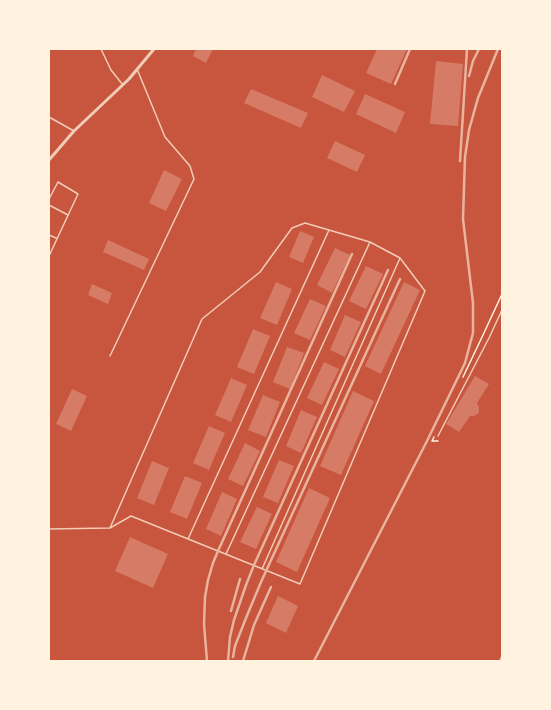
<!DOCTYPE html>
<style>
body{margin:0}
#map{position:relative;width:551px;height:710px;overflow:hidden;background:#c8553d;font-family:Literata,serif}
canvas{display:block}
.frame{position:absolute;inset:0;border:50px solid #fff3e0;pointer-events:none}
</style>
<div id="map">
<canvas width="551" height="710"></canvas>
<div class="frame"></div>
</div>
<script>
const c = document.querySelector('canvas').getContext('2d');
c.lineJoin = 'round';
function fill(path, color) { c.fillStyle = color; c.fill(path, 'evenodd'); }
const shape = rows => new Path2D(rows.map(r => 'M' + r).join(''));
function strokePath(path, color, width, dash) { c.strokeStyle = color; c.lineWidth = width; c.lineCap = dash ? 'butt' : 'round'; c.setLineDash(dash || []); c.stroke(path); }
fill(shape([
 [196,49,213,49,206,63,193,56],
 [377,49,407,49,391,84,366,73],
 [436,61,463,64,458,126,430,124],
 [322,75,355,91,344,112,312,97],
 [251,89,308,113,301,128,244,103],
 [365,94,405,112,396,133,356,114],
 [335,141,365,155,357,172,327,158],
 [164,170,182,179,166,211,149,203],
 [300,231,314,237,303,263,289,257],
 [108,240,149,259,144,270,103,252],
 [335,248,350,255,332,293,317,285],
 [366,266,383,274,366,309,349,301],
 [276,282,292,289,277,325,260,318],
 [404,282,420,290,381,374,365,366],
 [92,284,112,293,108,304,88,295],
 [310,299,326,306,310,340,294,333],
 [345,315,361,322,345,357,330,350],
 [253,329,270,336,254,374,237,367],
 [287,347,304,353,290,389,273,382],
 [324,362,339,369,322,405,307,398],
 [475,376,489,384,477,403,479,407,479,413,474,416,470,416,459,432,446,424],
 [231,378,247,385,231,422,215,415],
 [72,389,87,396,71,431,56,424],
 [353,391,374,401,341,475,320,466],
 [263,395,280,402,266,437,248,430],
 [301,410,317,417,301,453,286,446],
 [209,426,225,433,209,470,193,463],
 [245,443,260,451,243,486,228,479],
 [279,460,294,466,278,503,263,497],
 [152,461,169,468,154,505,137,498],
 [185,476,202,483,187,519,170,512],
 [309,488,330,498,297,572,276,562],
 [222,492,237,499,221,536,206,529],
 [257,507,272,514,256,549,240,542],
 [130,537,168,554,153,588,115,571],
 [278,596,298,606,286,633,266,623]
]), '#d67c66');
strokePath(shape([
 [463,377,483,335,502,294],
 [434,437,432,441,438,441]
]), '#fff3e0', 1.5);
strokePath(shape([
 [101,49,111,70,123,85],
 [49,117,74,131],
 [49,199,58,182,78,194,49,256],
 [49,205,68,215],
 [49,235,56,238],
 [110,356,194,179,190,166,165,137,137,69],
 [438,436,489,338,502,310],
 [49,529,110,528,131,516,300,584,425,291,400,258,370,242,305,223,292,228,260,272,202,319,110,528],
 [188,539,329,230],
 [226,554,370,242],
 [262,569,400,258]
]), '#f1ccb7', 1.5);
strokePath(shape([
 [49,160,74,131,129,79,154,49]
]), '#f1ccb7', 3);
strokePath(shape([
 [469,76,473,61,479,49],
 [395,84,410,49],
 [460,161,467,49],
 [231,611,240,579],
 [233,657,235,646,246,618,261,582,400,279],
 [207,661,204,624,205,597,208,580,213,563,218,551,352,254],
 [228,661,230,637,234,620,246,585,254,565,388,270],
 [243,661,254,625,271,587],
 [314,661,427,441,465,363,473,333,473,303,463,219,465,157,469,130,478,98,498,49],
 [500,661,502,657]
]), '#e9b49f', 2.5);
</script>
